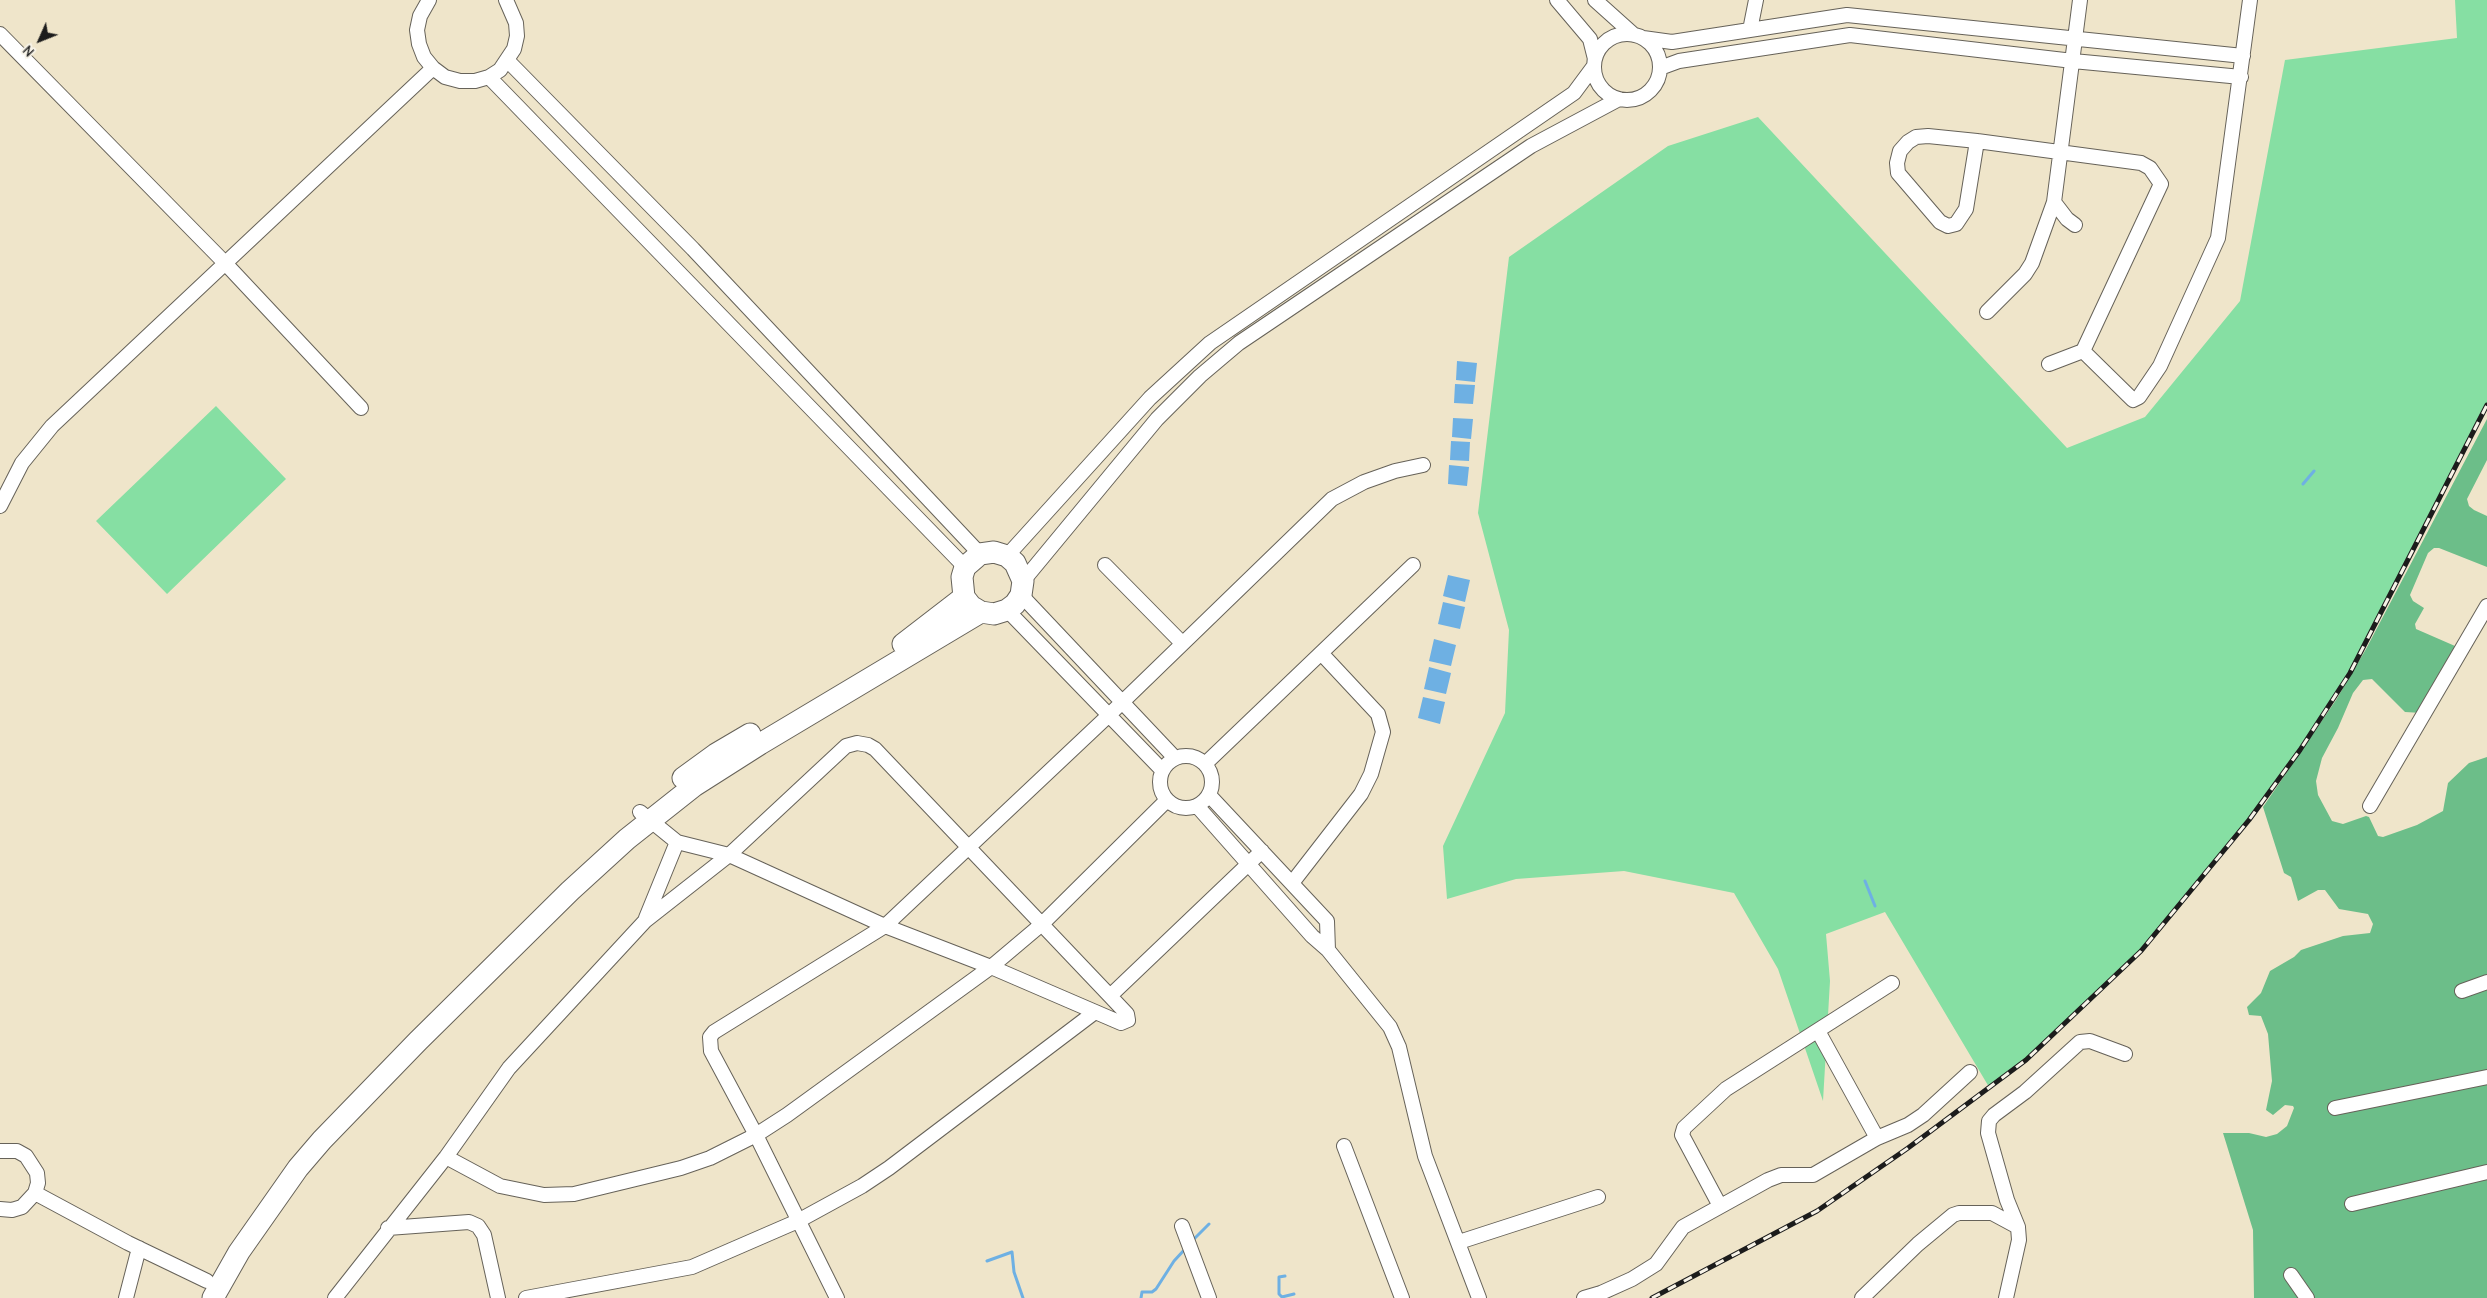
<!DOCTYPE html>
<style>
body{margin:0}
#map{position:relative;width:2487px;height:1298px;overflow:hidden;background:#efe5ca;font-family:"Comic Neue",sans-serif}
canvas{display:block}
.north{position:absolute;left:15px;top:15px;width:50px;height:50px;-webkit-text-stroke:4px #f7f3e8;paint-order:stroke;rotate:226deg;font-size:14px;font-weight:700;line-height:20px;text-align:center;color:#1c1c1c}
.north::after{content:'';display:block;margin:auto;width:18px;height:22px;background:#1c1c1c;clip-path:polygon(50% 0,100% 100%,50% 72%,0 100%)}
</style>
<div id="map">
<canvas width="2487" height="1298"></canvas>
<div class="north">N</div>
</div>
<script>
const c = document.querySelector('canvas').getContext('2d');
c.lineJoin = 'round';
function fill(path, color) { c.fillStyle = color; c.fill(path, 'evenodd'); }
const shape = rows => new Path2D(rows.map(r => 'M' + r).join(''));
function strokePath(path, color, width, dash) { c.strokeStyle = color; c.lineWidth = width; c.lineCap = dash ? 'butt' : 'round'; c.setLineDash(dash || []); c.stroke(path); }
fill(shape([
 [2455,0,2487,0,2487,405,2350,673,2300,750,2249,820,2141,951,2026,1060,1989,1087,1885,912,1826,934,1830,981,1823,1101,1778,969,1734,893,1624,871,1516,879,1447,899,1443,846,1505,713,1509,630,1478,513,1509,257,1668,146,1758,117,2067,448,2145,417,2240,301,2285,60,2457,38],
 [216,406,286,479,167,594,96,521]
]), '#86dfa3');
fill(shape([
 [2487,419,2487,460,2467,499,2469,506,2474,510,2487,516,2487,567,2439,548,2434,548,2428,553,2410,595,2413,601,2424,608,2415,624,2416,629,2455,646,2461,653,2422,713,2405,712,2372,679,2363,680,2353,693,2338,728,2322,758,2316,781,2318,795,2332,821,2343,824,2366,816,2369,817,2378,836,2383,837,2417,825,2443,811,2448,783,2469,763,2487,757,2487,1298,2254,1298,2253,1230,2223,1133,2249,1133,2266,1137,2277,1134,2287,1126,2294,1108,2293,1106,2285,1105,2273,1115,2266,1110,2272,1081,2268,1034,2261,1016,2249,1015,2247,1007,2261,993,2270,971,2294,957,2301,950,2343,936,2370,933,2373,924,2368,914,2339,909,2325,890,2318,890,2298,901,2291,877,2284,873,2263,807,2336,700,2366,649]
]), '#6cbe89');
fill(shape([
 [1457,361,1477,363,1475,382,1456,380],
 [1455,384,1475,385,1473,404,1454,403],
 [1453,418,1473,419,1471,439,1452,437],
 [1451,441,1470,442,1469,461,1450,460],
 [1449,465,1469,467,1467,486,1448,484],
 [1448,575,1470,580,1465,602,1443,596],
 [1443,602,1465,607,1460,629,1438,624],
 [1434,639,1456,645,1451,666,1429,661],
 [1429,667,1451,673,1446,694,1424,689],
 [1423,697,1445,702,1440,724,1418,718]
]), '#6eb0e3');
strokePath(shape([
 [2303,484,2314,471],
 [1865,881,1875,906],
 [1192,1241,1209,1224],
 [987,1261,1012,1252,1014,1272,1023,1298],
 [1285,1276,1279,1277,1279,1294,1282,1297,1294,1294],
 [1141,1298,1142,1292,1152,1292,1156,1289,1174,1261,1186,1248]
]), '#6eb0e3', 3);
const minor = shape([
 [429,0,420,16,417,30,419,44,424,57,433,68,445,77,460,81,475,81,489,77,500,70,514,49,517,36,516,23,506,0],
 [1557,0,1590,39,1595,59],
 [1595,0,1634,35],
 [1750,30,1756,0],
 [0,34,225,263,361,408],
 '1594 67a33 33 0 1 1 66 0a33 33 0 1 1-66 0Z',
 [1643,38,1672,42,1847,15,2243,56],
 [508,61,693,249,980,554],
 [1660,68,1679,61,1850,35,2073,61,2241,77],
 [489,77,965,567],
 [1977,141,1966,209,1956,224,1948,226,1940,222,1898,173,1897,163,1900,151,1908,142,1916,137,1928,136,1977,141,2141,163,2150,168,2161,184,2083,351,2049,364],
 [2054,202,2067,219,2075,225],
 [1987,312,2025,274,2032,263,2054,202,2080,0],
 [2083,351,2133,400,2139,397,2160,366,2218,238,2250,0],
 [0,506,22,463,52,426,433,68],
 [1007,556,1150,398,1210,343,1574,93,1594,66],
 [1105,565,1182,643],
 [1023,581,1157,419,1200,376,1239,343,1531,146,1619,99],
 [1021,595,1175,758],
 [1007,610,1162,770],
 '1160 782a26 26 0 1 1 52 0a26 26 0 1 1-52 0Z',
 [1205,764,1413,565],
 [1209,795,1327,921,1328,950],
 [2370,806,2487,606],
 [1198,807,1312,936,1328,950,1390,1027,1399,1047,1425,1156,1479,1298],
 [1292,883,1361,794,1371,774,1383,732,1378,714,1321,653],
 [646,918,677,842],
 [2462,991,2487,982],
 [1110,996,1262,851],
 [1818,1031,1877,1138],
 [2335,1108,2487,1077],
 [1344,1146,1402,1298],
 [0,1151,17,1151,26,1156,37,1173,38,1183,35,1193,22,1207,12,1210,0,1209],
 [446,1157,500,1186,544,1195,574,1194,681,1168,710,1158,756,1135,787,1115,991,967,1042,924,1167,800],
 [35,1193,128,1243,207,1281],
 [2352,1204,2487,1172],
 [1720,1206,1682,1135,1684,1128,1726,1089,1892,983],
 [1182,1226,1209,1298],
 [388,1228,469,1222,478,1226,484,1235,498,1298],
 [1459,1242,1598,1197],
 [2291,1275,2307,1298],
 [126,1298,139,1248],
 [335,1298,446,1157,509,1068,645,921,729,855,846,746,857,743,868,745,875,749,1110,996,1127,1014,1128,1020,1121,1023,991,967,885,926,729,855,677,842,640,812],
 [526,1298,692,1267,798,1221,862,1186,889,1168,1095,1012],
 [837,1298,756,1135,711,1051,710,1037,714,1032,885,926,1109,715,1332,499,1364,482,1395,471,1423,465],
 [1584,1298,1601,1293,1632,1279,1656,1264,1683,1227,1768,1180,1781,1175,1813,1175,1877,1138,1908,1125,1923,1115,1970,1072],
 [1862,1298,1918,1244,1953,1215,1959,1213,1992,1213,2018,1227],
 [2006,1298,2019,1240,2018,1227,2007,1200,1988,1133,1989,1121,1994,1115,2025,1092,2080,1042,2090,1041,2125,1054]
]);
const highway = shape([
 [903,644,964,597],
 [683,778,716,754,750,734],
 [213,1298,239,1252,298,1168,322,1140,418,1041,570,891,627,839,694,786,760,744,981,612,994,614,1007,610,1015,604,1021,595,1023,581,1015,563,1007,556,994,552,980,554,965,567,962,577,964,597,971,606,981,612]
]);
strokePath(minor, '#666259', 16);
strokePath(highway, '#666259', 23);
strokePath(minor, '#fff', 14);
strokePath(highway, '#fff', 21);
const rail = shape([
 [1652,1298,1817,1211,1908,1148,2026,1060,2141,951,2249,820,2300,750,2350,673,2487,405]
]);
strokePath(rail, '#1c1c1c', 5);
strokePath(rail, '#f7f3e8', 3, [9]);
</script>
